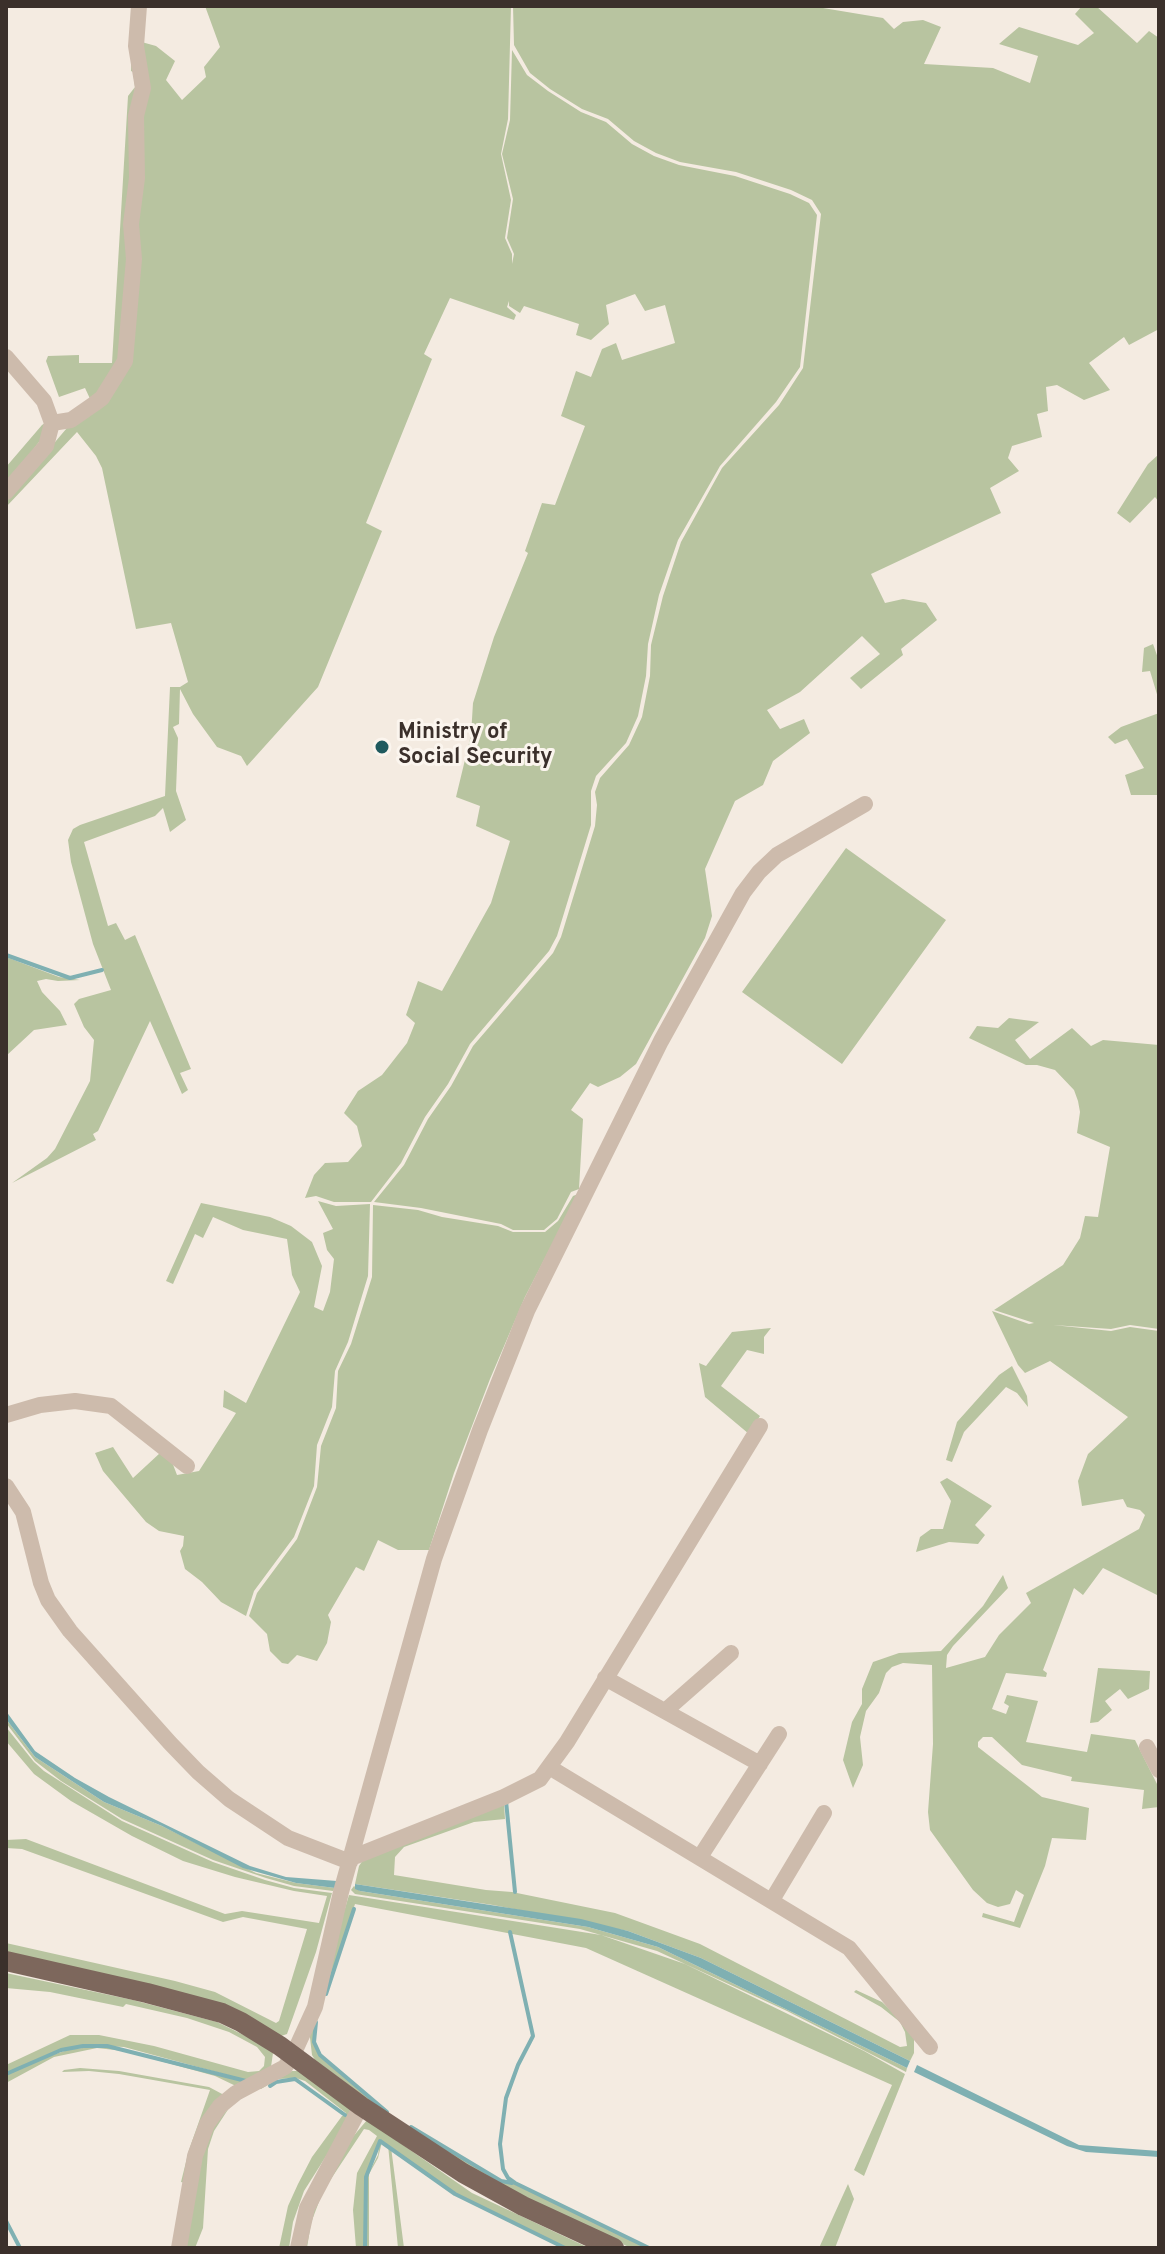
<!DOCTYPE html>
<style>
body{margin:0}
#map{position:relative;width:1165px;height:2254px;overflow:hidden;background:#f4ebe1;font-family:Overpass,sans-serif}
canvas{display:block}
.frame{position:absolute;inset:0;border:8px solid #3b302b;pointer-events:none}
</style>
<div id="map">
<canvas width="1165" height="2254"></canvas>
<div class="frame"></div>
</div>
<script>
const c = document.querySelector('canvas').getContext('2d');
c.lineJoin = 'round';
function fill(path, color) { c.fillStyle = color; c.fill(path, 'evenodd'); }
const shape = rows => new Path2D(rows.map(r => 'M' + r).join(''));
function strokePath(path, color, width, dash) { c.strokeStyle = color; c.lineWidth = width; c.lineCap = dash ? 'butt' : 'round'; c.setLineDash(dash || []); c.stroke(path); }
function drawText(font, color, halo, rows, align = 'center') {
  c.font = font + ' Overpass,sans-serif'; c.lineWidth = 6; c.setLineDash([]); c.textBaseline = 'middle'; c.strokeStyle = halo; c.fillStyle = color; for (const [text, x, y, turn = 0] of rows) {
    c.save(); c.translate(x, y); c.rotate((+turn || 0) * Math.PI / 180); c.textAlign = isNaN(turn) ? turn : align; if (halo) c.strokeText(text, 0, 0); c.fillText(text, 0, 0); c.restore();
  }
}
fill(shape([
 [205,6,511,6,508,119,501,154,511,200,505,238,512,254,512,264,514,254,507,238,513,199,502,154,510,120,512,50,527,75,548,91,581,112,606,122,632,144,654,156,679,165,735,176,790,194,809,203,817,215,800,367,776,402,720,466,678,540,659,595,648,644,646,676,638,716,626,743,596,776,591,791,591,825,557,936,549,951,470,1044,448,1084,425,1117,401,1163,371,1202,334,1202,316,1196,305,1198,314,1175,325,1163,348,1162,362,1146,357,1126,344,1113,358,1091,382,1075,407,1043,415,1023,406,1015,418,981,442,991,491,903,510,841,476,826,480,806,456,797,471,735,473,703,494,637,528,553,525,551,542,503,555,505,585,426,561,416,576,371,591,377,602,349,616,343,622,360,675,343,665,305,645,311,635,294,606,305,609,324,591,340,576,335,579,324,524,306,520,313,509,306,509,301,507,307,516,315,514,320,450,298,424,354,432,359,366,523,382,531,318,687,247,766,241,756,217,747,193,714,180,689,179,724,173,727,178,738,176,791,186,820,170,832,163,808,155,816,84,842,108,926,116,923,125,940,135,935,191,1069,180,1073,188,1090,182,1094,150,1021,98,1131,93,1134,96,1140,12,1183,47,1158,55,1149,90,1081,94,1040,84,1027,74,1004,79,999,111,990,93,944,71,862,68,840,73,829,80,825,165,796,170,687,180,687,188,682,171,623,136,629,102,468,96,456,77,432,6,507,6,500,72,422,123,368,138,41,156,46,175,61,166,80,182,100,206,77,204,67,220,47],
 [513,6,811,6,883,18,894,29,903,22,923,20,941,27,924,64,993,68,1030,83,1038,56,999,44,1019,27,1078,45,1094,33,1075,14,1082,6,1096,6,1137,43,1149,31,1159,38,1159,329,1129,345,1124,337,1089,363,1110,390,1084,400,1057,385,1046,387,1048,411,1037,414,1042,437,1012,446,1008,458,1019,471,990,488,1001,513,871,574,885,603,903,599,926,603,937,620,901,649,903,655,861,689,850,678,880,654,862,636,800,692,767,710,780,729,804,719,810,733,773,761,763,785,735,801,705,869,712,916,705,938,636,1064,620,1077,598,1087,590,1083,571,1110,583,1119,579,1189,571,1192,557,1219,544,1230,513,1230,501,1224,421,1208,374,1202,404,1165,428,1119,451,1086,473,1046,553,953,561,937,595,826,597,805,595,792,600,778,629,745,642,717,650,676,651,645,663,596,681,542,722,468,779,405,803,368,821,214,812,200,791,190,736,172,680,162,656,153,634,141,608,119,582,109,550,89,530,73,514,45],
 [132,32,136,61,124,360,92,403,85,388,59,397,46,361,48,356,79,355,79,363,112,363,128,96,135,87,133,72,131,71],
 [48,421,49,429,6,485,6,467,42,425],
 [1158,455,1159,502,1155,497,1130,523,1117,513,1148,464],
 [1153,644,1159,661,1159,701,1150,671,1142,672,1144,648],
 [1159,713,1159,795,1131,795,1125,775,1144,768,1127,739,1115,744,1108,737,1121,727],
 [846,848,946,920,842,1064,742,992],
 [6,957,59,977,80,980,58,981,46,979,37,981,42,992,60,1011,67,1025,34,1030,6,1056],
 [1009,1018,1039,1022,1015,1040,1030,1059,1072,1028,1091,1046,1103,1040,1159,1045,1159,1329,1130,1325,1111,1329,1053,1325,1111,1331,1130,1327,1159,1331,1159,1596,1103,1568,1083,1595,1074,1588,1043,1670,1047,1673,1046,1677,1006,1673,992,1709,1006,1714,1009,1706,1004,1703,1007,1695,1038,1701,1026,1742,1087,1752,1091,1734,1135,1740,1159,1788,1159,1807,1142,1809,1144,1790,1071,1781,1072,1777,1022,1765,992,1737,983,1737,978,1742,978,1747,1042,1797,1089,1808,1086,1840,1052,1838,1045,1866,1020,1928,982,1917,983,1913,1014,1922,1024,1895,1016,1890,1010,1904,998,1907,987,1903,973,1890,930,1830,928,1812,933,1744,932,1665,903,1663,892,1667,886,1673,879,1693,866,1711,860,1737,863,1765,853,1788,843,1760,852,1722,862,1704,862,1689,873,1662,899,1653,941,1651,983,1606,1003,1575,1008,1588,953,1646,947,1655,946,1668,985,1657,999,1635,1031,1603,1026,1593,1139,1529,1145,1515,1140,1510,1127,1507,1123,1499,1082,1506,1078,1481,1088,1454,1128,1417,1050,1361,1025,1373,1018,1365,992,1311,1029,1324,1034,1323,994,1310,1063,1265,1080,1238,1085,1216,1098,1217,1110,1147,1077,1133,1080,1112,1078,1101,1074,1090,1055,1070,1037,1065,1026,1065,969,1038,977,1026,998,1028],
 [578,1194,525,1297,490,1379,454,1473,429,1550,398,1550,378,1540,364,1571,356,1567,328,1615,331,1622,327,1643,317,1661,297,1655,288,1664,282,1663,270,1651,267,1634,249,1616,257,1593,297,1539,317,1487,321,1446,336,1408,338,1371,351,1344,372,1277,373,1205,418,1210,442,1217,498,1226,513,1232,545,1232,558,1221,573,1196],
 [318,1201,336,1206,370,1204,368,1276,348,1342,335,1371,332,1407,317,1445,314,1486,294,1537,254,1591,246,1616,221,1602,202,1582,185,1569,180,1551,183,1546,184,1536,159,1531,146,1522,103,1471,95,1453,113,1447,133,1478,160,1453,169,1454,177,1475,199,1471,236,1413,223,1407,224,1390,246,1403,300,1292,292,1275,287,1239,243,1230,213,1217,203,1238,195,1234,173,1284,166,1281,201,1203,270,1217,291,1226,312,1242,322,1266,314,1307,323,1311,330,1292,334,1259,327,1250,323,1233,333,1229],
 [771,1328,764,1337,764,1354,747,1350,721,1386,760,1416,749,1434,705,1397,699,1363,706,1366,732,1332],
 [1012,1366,1027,1396,1028,1407,1017,1393,1006,1387,964,1432,952,1462,946,1460,957,1422,999,1375],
 [947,1478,992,1506,975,1525,985,1535,978,1544,949,1542,916,1552,920,1537,931,1529,943,1529,951,1501,940,1482],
 [1098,1668,1150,1671,1149,1689,1128,1699,1120,1689,1105,1701,1112,1710,1098,1722,1090,1723],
 [6,1719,35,1757,104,1802,162,1826,256,1873,296,1883,335,1888,333,1891,294,1886,266,1878,213,1860,122,1819,61,1781,35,1761,6,1723],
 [6,1727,34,1762,44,1771,122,1821,213,1862,265,1880,294,1888,332,1893,316,1952,287,2034,281,2036,6,1954,6,1943,175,1981,215,1992,276,2023,279,2021,307,1929,243,1917,223,1922,22,1849,6,1848,6,1840,26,1839,225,1914,242,1911,319,1923,327,1896,294,1891,235,1877,183,1861,132,1836,71,1801,34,1774,6,1741],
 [504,1804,505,1819,474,1822,404,1847,395,1857,394,1875,486,1890,512,1892,615,1913,637,1921,700,1944,900,2047,907,2046,905,2032,900,2022,881,2007,854,1992,856,1990,882,2002,898,2017,914,2039,914,2053,910,2061,701,1958,628,1931,493,1905,355,1884,359,1866,363,1860],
 [354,1886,360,1891,588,1927,658,1947,907,2068,906,2072,787,2011,657,1951,580,1929,355,1894,351,1890],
 [349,1895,601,1935,685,1964,864,2051,905,2074,864,2176,854,2170,892,2085,586,1948,355,1904,316,2021,314,2042,319,2056,396,2120,501,2181,515,2184,647,2248,631,2248,502,2187,415,2134,315,2060,312,2055,309,2029],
 [6,1973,133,2000,217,2022,258,2042,273,2053,271,2067,246,2080,124,2047,83,2045,51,2053,6,2073,6,2065,70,2035,99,2035,154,2046,248,2072,259,2071,264,2066,265,2057,257,2047,229,2032,187,2018,126,2004,123,2007,50,1992,6,1988],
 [94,2047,124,2049,245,2081,238,2087,215,2076,124,2051,97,2048,54,2057,6,2083,6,2075,52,2055,71,2049],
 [80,2068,119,2071,209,2087,224,2095,186,2183,181,2182,189,2150,210,2090,119,2074,89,2071,62,2072,64,2070],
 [292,2071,300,2071,354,2105,335,2142,304,2191,293,2222,289,2248,279,2248,288,2206,298,2184,312,2157,342,2116,345,2116,346,2113,305,2081,296,2078,278,2079,261,2089,254,2088],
 [229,2108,214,2131,208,2149,203,2228,195,2248,182,2248,207,2132],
 [367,2120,472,2193,589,2248,567,2248,494,2214,455,2194,391,2147,404,2248,398,2248,388,2145,382,2142,378,2158,369,2174,369,2248,366,2248,366,2178,378,2155,380,2140,365,2177,364,2248,356,2248,353,2210,357,2173,377,2136,369,2130,364,2129,323,2191,311,2223,307,2248,304,2248,306,2227,317,2196,351,2139],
 [848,2184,854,2199,835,2248,819,2248]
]), '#b8c4a0');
fill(shape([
 [6,1711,35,1751,75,1778,109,1797,250,1866,286,1877,337,1881,335,1888,296,1883,243,1868,162,1826,104,1802,35,1757,6,1719],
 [355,1884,581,1919,628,1931,701,1958,910,2061,907,2068,658,1947,588,1927,360,1891,355,1889],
 [917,2065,1079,2145,1159,2151,1159,2157,1086,2152,1067,2146,914,2072]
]), '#7fb0b2');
strokePath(shape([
 [6,955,70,978,102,970],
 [506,1801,515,1892],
 [510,1932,533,2036,518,2065,506,2098,500,2144,503,2169,508,2178,515,2183,649,2248],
 [326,1994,354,1909],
 [316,2022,314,2042,320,2055,387,2112],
 [6,2074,61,2050,83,2046,107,2046,246,2081],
 [270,2086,276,2082,295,2079,345,2115],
 [411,2127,501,2181,512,2183],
 [6,2221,20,2248],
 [365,2248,366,2177,380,2141,455,2194,565,2248]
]), '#7fb0b2', 4);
strokePath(shape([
 [6,357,44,401,52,423,46,446,6,492],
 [52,423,71,420,94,404,102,398,125,361,134,259,131,224,137,178,136,116,143,88,136,46,139,6],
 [6,1415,40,1405,75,1401,111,1406,187,1466],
 [6,1486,23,1512,41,1583,48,1600,70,1631,170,1743,198,1772,229,1799,288,1838,350,1862],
 [605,1678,760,1764],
 [665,1711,731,1653],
 [1147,1747,1159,1770],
 [549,1767,849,1948,930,2047],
 [700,1857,779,1734],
 [351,1858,504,1797,540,1779,567,1742,760,1426],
 [772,1900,824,1813],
 [179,2248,195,2156,207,2124,220,2106,236,2093,285,2067,293,2055,315,2007,341,1892,434,1559,480,1430,527,1311,661,1041,743,893,759,872,777,855,865,804],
 [298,2248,307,2208,361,2106]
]), '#cdbbac', 16);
strokePath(shape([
 [6,1961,147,1993,222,2013,241,2022,280,2046,361,2106,463,2173,523,2206,614,2248]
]), '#7d675c', 20);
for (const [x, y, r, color] of [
 [382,747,8,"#1f5a5e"]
]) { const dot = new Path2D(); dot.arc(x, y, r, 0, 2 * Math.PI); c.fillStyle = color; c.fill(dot); strokePath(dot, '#fbf5ee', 3); }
drawText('bold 22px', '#3b302b', '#fbf5ee', [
 ["Ministry of",398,734],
 ["Social Security",398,759]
], 'left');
</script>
